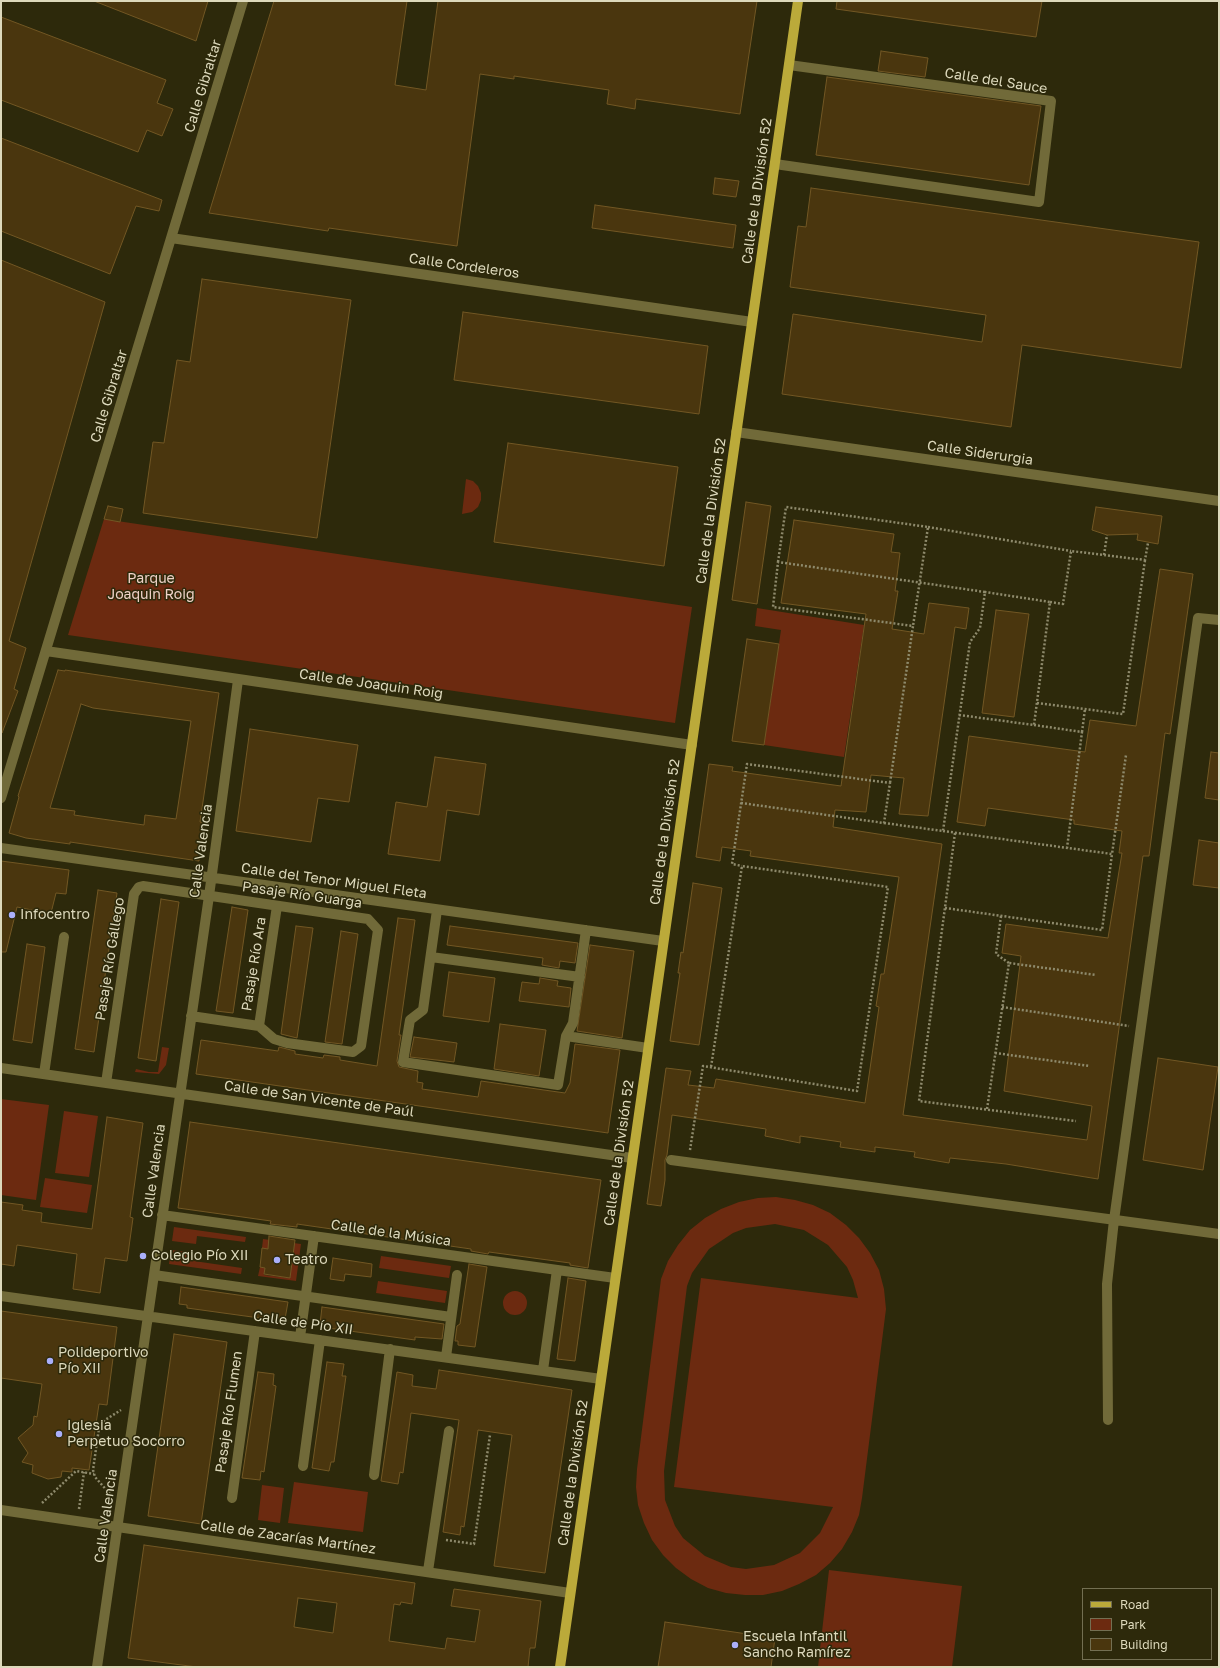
<!DOCTYPE html>
<meta charset="utf-8">
<style>
body{margin:0}
#map{position:relative;width:1220px;height:1668px;overflow:hidden;background:#2d290b;font-family:"Golos Text",sans-serif}
canvas{display:block}
.frame{position:absolute;inset:0;border:2px solid #ddd9bc;pointer-events:none}
.legend{position:absolute;left:1082px;top:1588px;width:130px;height:72px;box-sizing:border-box;background:#2d290b;border:1px solid #736f52;margin:0;padding:5px 7px;list-style:none;font-size:12px;color:#ddd9bc}
.legend li{display:flex;align-items:center;gap:8px;height:20px}
.legend b{width:20px;border:1px solid #736f52}
</style>
<div id="map">
<canvas width="1220" height="1668"></canvas>
<div class="frame"></div>
<ul class="legend">
<li><b style="height:5px;background:#bbaa3a"></b>Road</li>
<li><b style="height:11px;background:#6c2a10"></b>Park</li>
<li><b style="height:11px;background:#4a360e"></b>Building</li>
</ul>
</div>
<script>
const c = document.querySelector('canvas').getContext('2d');
c.lineJoin = 'round';
function fill(path, color) { c.fillStyle = color; c.fill(path, 'evenodd'); }
const shape = rows => new Path2D(rows.map(r => 'M' + r).join(''));
function strokePath(path, color, width, dash) { c.strokeStyle = color; c.lineWidth = width; c.lineCap = dash ? 'butt' : 'round'; c.setLineDash(dash || []); c.stroke(path); }
function drawText(font, color, halo, rows, align = 'center') {
  c.font = font + ' "Golos Text",sans-serif'; c.lineWidth = 3; c.setLineDash([]); c.textBaseline = 'middle'; c.strokeStyle = halo; c.fillStyle = color; for (const [text, x, y, turn = 0] of rows) {
    c.save(); c.translate(x, y); c.rotate((+turn || 0) * Math.PI / 180); c.textAlign = isNaN(turn) ? turn : align; if (halo) c.strokeText(text, 0, 0); c.fillText(text, 0, 0); c.restore();
  }
}
fill(shape([
 [466,479,473,481,478,486,481,493,481,500,478,507,472,512,462,514],
 [104,519,692,607,675,723,68,635],
 [757,608,864,625,844,757,764,745,781,630,755,626],
 [162,1047,169,1048,166,1065,159,1074,135,1072,136,1069,149,1072,158,1072],
 [1,1099,49,1105,36,1200,1,1195],
 [64,1111,98,1116,89,1177,55,1173],
 [45,1178,92,1185,87,1213,40,1207],
 [776,1197,795,1200,813,1205,830,1213,846,1225,859,1238,870,1253,879,1270,884,1289,886,1309,862,1498,859,1515,852,1532,842,1549,830,1563,816,1575,799,1584,782,1591,763,1595,745,1595,726,1593,708,1588,691,1579,676,1568,663,1555,652,1540,644,1523,638,1505,636,1487,637,1469,661,1279,668,1261,678,1245,690,1230,705,1218,721,1209,739,1202,758,1198],
 [775,1224,804,1230,828,1245,847,1267,853,1280,858,1298,701,1278,674,1487,833,1507,820,1533,800,1553,774,1565,746,1569,731,1567,705,1556,683,1538,675,1526,665,1500,664,1471,687,1286,692,1273,709,1249,733,1233,746,1228],
 [174,1227,246,1237,245,1242,197,1236,196,1244,172,1241],
 [263,1239,301,1244,296,1281,258,1276,260,1267,265,1268,264,1275,290,1278,294,1246,269,1242,268,1249,262,1248],
 [171,1250,195,1253,194,1261,242,1268,241,1274,169,1264],
 [381,1256,451,1266,449,1278,379,1268],
 [378,1281,447,1291,445,1303,376,1293],
 '503 1303a12 12 0 1 1 24 0a12 12 0 1 1-24 0Z',
 [294,1482,368,1492,363,1532,288,1523],
 [262,1485,284,1488,280,1523,258,1520],
 [829,1570,962,1586,952,1667,818,1667]
]), '#6c2a10');
const building = shape([
 [94,1,208,1,196,41,94,1],
 [274,1,407,1,395,85,426,90,438,1,757,1,740,114,636,99,635,109,607,104,609,90,514,76,514,79,480,74,457,246,329,228,328,231,209,213,274,1],
 [837,1,1042,1,1036,37,836,9,837,1],
 [1,17,166,80,157,103,173,109,162,136,147,130,138,152,1,100,1,17],
 [881,51,928,58,925,77,878,71,881,51],
 [827,77,1041,106,1029,185,816,155,827,77],
 [1,138,162,200,159,211,136,206,110,274,1,231,1,138],
 [715,178,739,181,736,197,713,194,715,178],
 [811,188,1199,242,1181,368,1022,345,1011,427,782,394,793,314,982,342,986,315,790,287,798,226,806,227,811,188],
 [595,205,736,225,733,248,592,228,595,205],
 [1,260,105,302,9,641,26,648,14,689,18,691,2,733,1,260],
 [202,279,351,300,317,538,143,513,153,442,164,443,177,360,190,362,202,279],
 [463,312,708,346,699,414,454,380,463,312],
 [508,443,678,467,664,566,494,542,508,443],
 [746,502,771,506,757,604,732,600,746,502],
 [108,506,123,509,120,522,104,519,108,506],
 [1096,507,1162,516,1158,544,1137,540,1138,534,1107,535,1092,530,1096,507],
 [794,520,894,534,891,552,900,553,895,591,898,591,892,629,924,634,929,603,969,608,966,629,955,627,928,816,899,814,904,778,871,775,866,812,835,810,833,827,942,844,903,1115,1087,1140,1092,1106,1004,1091,1021,956,1002,953,1006,924,1108,938,1122,853,1119,853,1122,831,1074,824,1074,820,988,808,985,826,957,822,969,736,1085,752,1090,720,1136,726,1160,569,1193,574,1170,734,1165,733,1149,856,1143,856,1098,1179,1006,1164,950,1158,949,1163,914,1157,915,1152,875,1147,875,1152,840,1147,841,1142,800,1136,800,1143,765,1136,766,1129,672,1115,667,1155,665,1160,665,1180,661,1206,647,1204,666,1068,691,1071,688,1085,714,1088,716,1079,865,1103,879,1007,876,1006,881,974,884,974,899,877,750,856,751,851,722,847,720,861,696,857,709,764,733,767,732,771,841,786,866,614,781,603,794,520],
 [996,610,1029,614,1014,717,982,713,996,610],
 [747,639,779,644,764,745,732,741,747,639],
 [58,670,65,671,65,670,219,693,200,822,204,823,199,861,70,842,70,844,26,838,9,833,19,797,18,796,58,670],
 [81,704,93,708,191,721,176,819,145,815,144,825,74,815,75,811,50,808,81,704],
 [250,729,358,745,349,802,318,798,311,842,236,831,250,729],
 [1211,752,1219,753,1219,800,1205,798,1211,752],
 [435,757,486,764,479,815,447,810,440,861,388,854,396,802,427,807,435,757],
 [1199,840,1219,843,1219,888,1193,885,1199,840],
 [1,861,69,870,66,894,56,893,52,909,49,914,44,916,31,916,32,910,17,907,6,952,1,952,1,861],
 [693,883,722,888,699,1045,670,1041,680,973,678,973,681,952,683,953,693,883],
 [98,890,117,893,94,1052,75,1049,98,890],
 [161,899,179,902,156,1061,138,1058,161,899],
 [232,907,248,910,233,1013,216,1011,232,907],
 [398,918,415,920,399,1035,401,1035,397,1061,399,1067,418,1071,417,1082,423,1083,422,1089,478,1097,481,1081,565,1093,570,1083,575,1044,620,1050,608,1133,196,1074,201,1040,278,1051,279,1047,295,1051,295,1054,323,1058,324,1055,340,1057,340,1060,377,1066,398,918],
 [296,926,313,928,297,1038,281,1034,296,926],
 [450,926,578,943,575,963,560,961,559,968,542,965,543,958,447,945,450,926],
 [341,931,358,934,342,1044,325,1042,341,931],
 [27,944,45,947,32,1043,13,1040,27,944],
 [590,945,634,951,622,1038,577,1031,590,945],
 [449,972,495,978,489,1022,443,1016,449,972],
 [540,978,558,981,557,986,571,988,569,1007,519,1001,522,982,539,984,540,978],
 [500,1024,546,1030,539,1076,494,1069,500,1024],
 [414,1037,457,1043,454,1062,410,1057,414,1037],
 [1158,1058,1218,1067,1203,1170,1143,1160,1158,1058],
 [107,1117,143,1123,130,1217,133,1218,127,1261,105,1258,100,1293,73,1289,77,1254,17,1245,14,1266,1,1264,1,1202,23,1205,22,1210,42,1213,41,1222,92,1229,107,1117],
 [190,1122,601,1180,588,1268,570,1265,570,1263,489,1252,488,1254,471,1251,471,1249,297,1224,297,1227,270,1224,271,1221,178,1208,190,1122],
 [269,1236,295,1240,290,1278,264,1274,265,1268,260,1267,262,1248,268,1249,269,1236],
 [333,1258,372,1264,371,1277,345,1274,344,1281,330,1279,333,1258],
 [469,1264,487,1267,475,1347,458,1345,458,1341,455,1341,457,1326,460,1324,469,1264],
 [568,1278,586,1281,575,1361,557,1359,568,1278],
 [181,1287,288,1302,285,1319,274,1317,274,1320,187,1308,187,1305,179,1304,181,1287],
 [322,1307,444,1324,442,1339,415,1337,415,1340,328,1328,329,1325,320,1324,322,1307],
 [1,1311,117,1327,107,1405,99,1404,89,1470,72,1468,72,1472,62,1471,61,1477,48,1479,32,1473,33,1465,22,1462,28,1453,18,1438,33,1425,34,1416,37,1417,42,1384,1,1378,1,1311],
 [174,1334,227,1342,201,1524,148,1516,174,1334],
 [327,1362,344,1364,342,1376,346,1376,334,1462,331,1462,329,1471,312,1468,327,1362],
 [439,1370,572,1390,545,1573,494,1566,512,1435,478,1430,464,1527,461,1526,460,1535,443,1532,459,1420,411,1413,403,1473,400,1472,398,1484,381,1481,397,1372,413,1375,412,1386,436,1389,439,1370],
 [258,1372,274,1374,273,1385,276,1386,264,1472,261,1471,260,1480,242,1478,258,1372],
 [144,1545,415,1583,412,1604,401,1602,400,1605,394,1604,389,1641,445,1649,447,1638,475,1642,480,1610,451,1606,454,1589,541,1601,535,1648,530,1648,528,1667,197,1667,128,1658,144,1545],
 [298,1598,337,1603,333,1633,294,1627,298,1598],
 [665,1622,775,1638,771,1667,658,1667,665,1622]
]);
fill(building, '#4a360e');
strokePath(building, '#725724', 1);
strokePath(shape([
 [928,527,1071,551],
 [1104,555,1107,535],
 [778,562,786,507,928,527,913,626],
 [1050,602,1063,604,1071,551,1145,560,1148,543],
 [1037,703,1123,714,1145,560],
 [959,715,1034,725,1050,602,985,592],
 [1034,725,1082,732,1067,848],
 [1082,732,1085,709],
 [741,803,884,823,890,783,747,764,732,864,742,866],
 [884,823,943,831,970,642,980,628,985,592,778,562,773,607,913,626,890,783],
 [943,831,1112,854,1126,755],
 [955,833,919,1101,1076,1121],
 [945,908,1102,930,1112,854],
 [1001,916,996,954,1009,963],
 [1002,1007,1129,1026],
 [995,1053,1090,1066],
 [987,1109,1009,963,1096,975],
 [690,1150,703,1066,857,1091,888,887,742,866,711,1067],
 [110,1494,95,1477,93,1470,99,1428,105,1420,121,1410],
 [42,1503,76,1471,94,1474],
 [79,1509,84,1472],
 [446,1540,474,1544,490,1435]
]), '#8e8a6c', 2.5, [2, 2]);
strokePath(shape([
 [775,164,1039,202,1051,101,789,65],
 [171,238,752,322],
 [736,432,1219,501],
 [46,651,692,745],
 [1,798,243,1],
 [1,848,663,941],
 [437,910,423,1010,410,1020,403,1062,558,1085,566,1036,573,1023,586,930],
 [431,957,580,977],
 [259,1026,277,906],
 [566,1036,648,1048],
 [1,1068,632,1158],
 [44,1074,64,937],
 [106,1083,134,894,139,887,143,886,368,919,378,930,361,1046,353,1052,287,1043,274,1039,259,1026,191,1016],
 [671,1160,1219,1234],
 [162,1215,615,1278],
 [154,1275,451,1317],
 [1,1296,601,1379],
 [300,1337,314,1236],
 [446,1357,457,1275],
 [543,1370,557,1270],
 [1108,1420,1107,1284,1114,1220,1198,618,1219,620],
 [303,1466,320,1340],
 [374,1475,390,1349],
 [232,1498,255,1331],
 [1,1510,570,1593],
 [428,1571,449,1431],
 [97,1667,209,896,238,680]
]), '#716a39', 10);
strokePath(shape([
 [560,1667,798,1]
]), '#bbaa3a', 10);
for (const [x, y, r, color] of [
 [12,915,4,"#aaaffb"],
 [143,1256,4,"#aaaffb"],
 [277,1260,4,"#aaaffb"],
 [50,1361,4,"#aaaffb"],
 [59,1434,4,"#aaaffb"],
 [735,1645,4,"#aaaffb"]
]) { const dot = new Path2D(); dot.arc(x, y, r, 0, 2 * Math.PI); c.fillStyle = color; c.fill(dot); strokePath(dot, '#2d290b', 1.5); }
drawText('14px', '#ddd9bc', '#2d290b', [
 ["Calle del Sauce",996,81,9],
 ["Calle Gibraltar",203,86,-73],
 ["Calle de la División 52",757,191,-82],
 ["Calle Cordeleros",464,266,8],
 ["Calle Gibraltar",109,396,-73],
 ["Calle Siderurgia",980,453,8],
 ["Calle de la División 52",711,511,-82],
 ["Calle de Joaquin Roig",371,684,8],
 ["Calle de la División 52",665,832,-82],
 ["Calle Valencia",201,851,-82],
 ["Calle del Tenor Miguel Fleta",334,881,8],
 ["Pasaje Río Guarga",302,895,8],
 ["Pasaje Río Gállego",110,959,-81],
 ["Pasaje Río Ara",254,964,-81],
 ["Calle de San Vicente de Paúl",319,1099,8],
 ["Calle de la División 52",619,1153,-82],
 ["Calle Valencia",154,1171,-82],
 ["Calle de la Música",391,1233,8],
 ["Calle de Pío XII",303,1323,8],
 ["Pasaje Río Flumen",229,1412,-82],
 ["Calle de la División 52",573,1473,-82],
 ["Calle Valencia",106,1516,-82],
 ["Calle de Zacarías Martínez",288,1537,8]
]);
drawText('14px', '#f0d2c7', '#2d290b', [
 ["Parque",151,579],
 ["Joaquin Roig",151,595]
]);
drawText('14px', '#ddd9bc', '#2d290b', [
 ["Infocentro",20,915],
 ["Colegio Pío XII",151,1256],
 ["Teatro",285,1260],
 ["Polideportivo",58,1353],
 ["Pío XII",58,1369],
 ["Iglesia",67,1426],
 ["Perpetuo Socorro",67,1442],
 ["Escuela Infantil",743,1637],
 ["Sancho Ramírez",743,1653]
], 'left');
</script>
